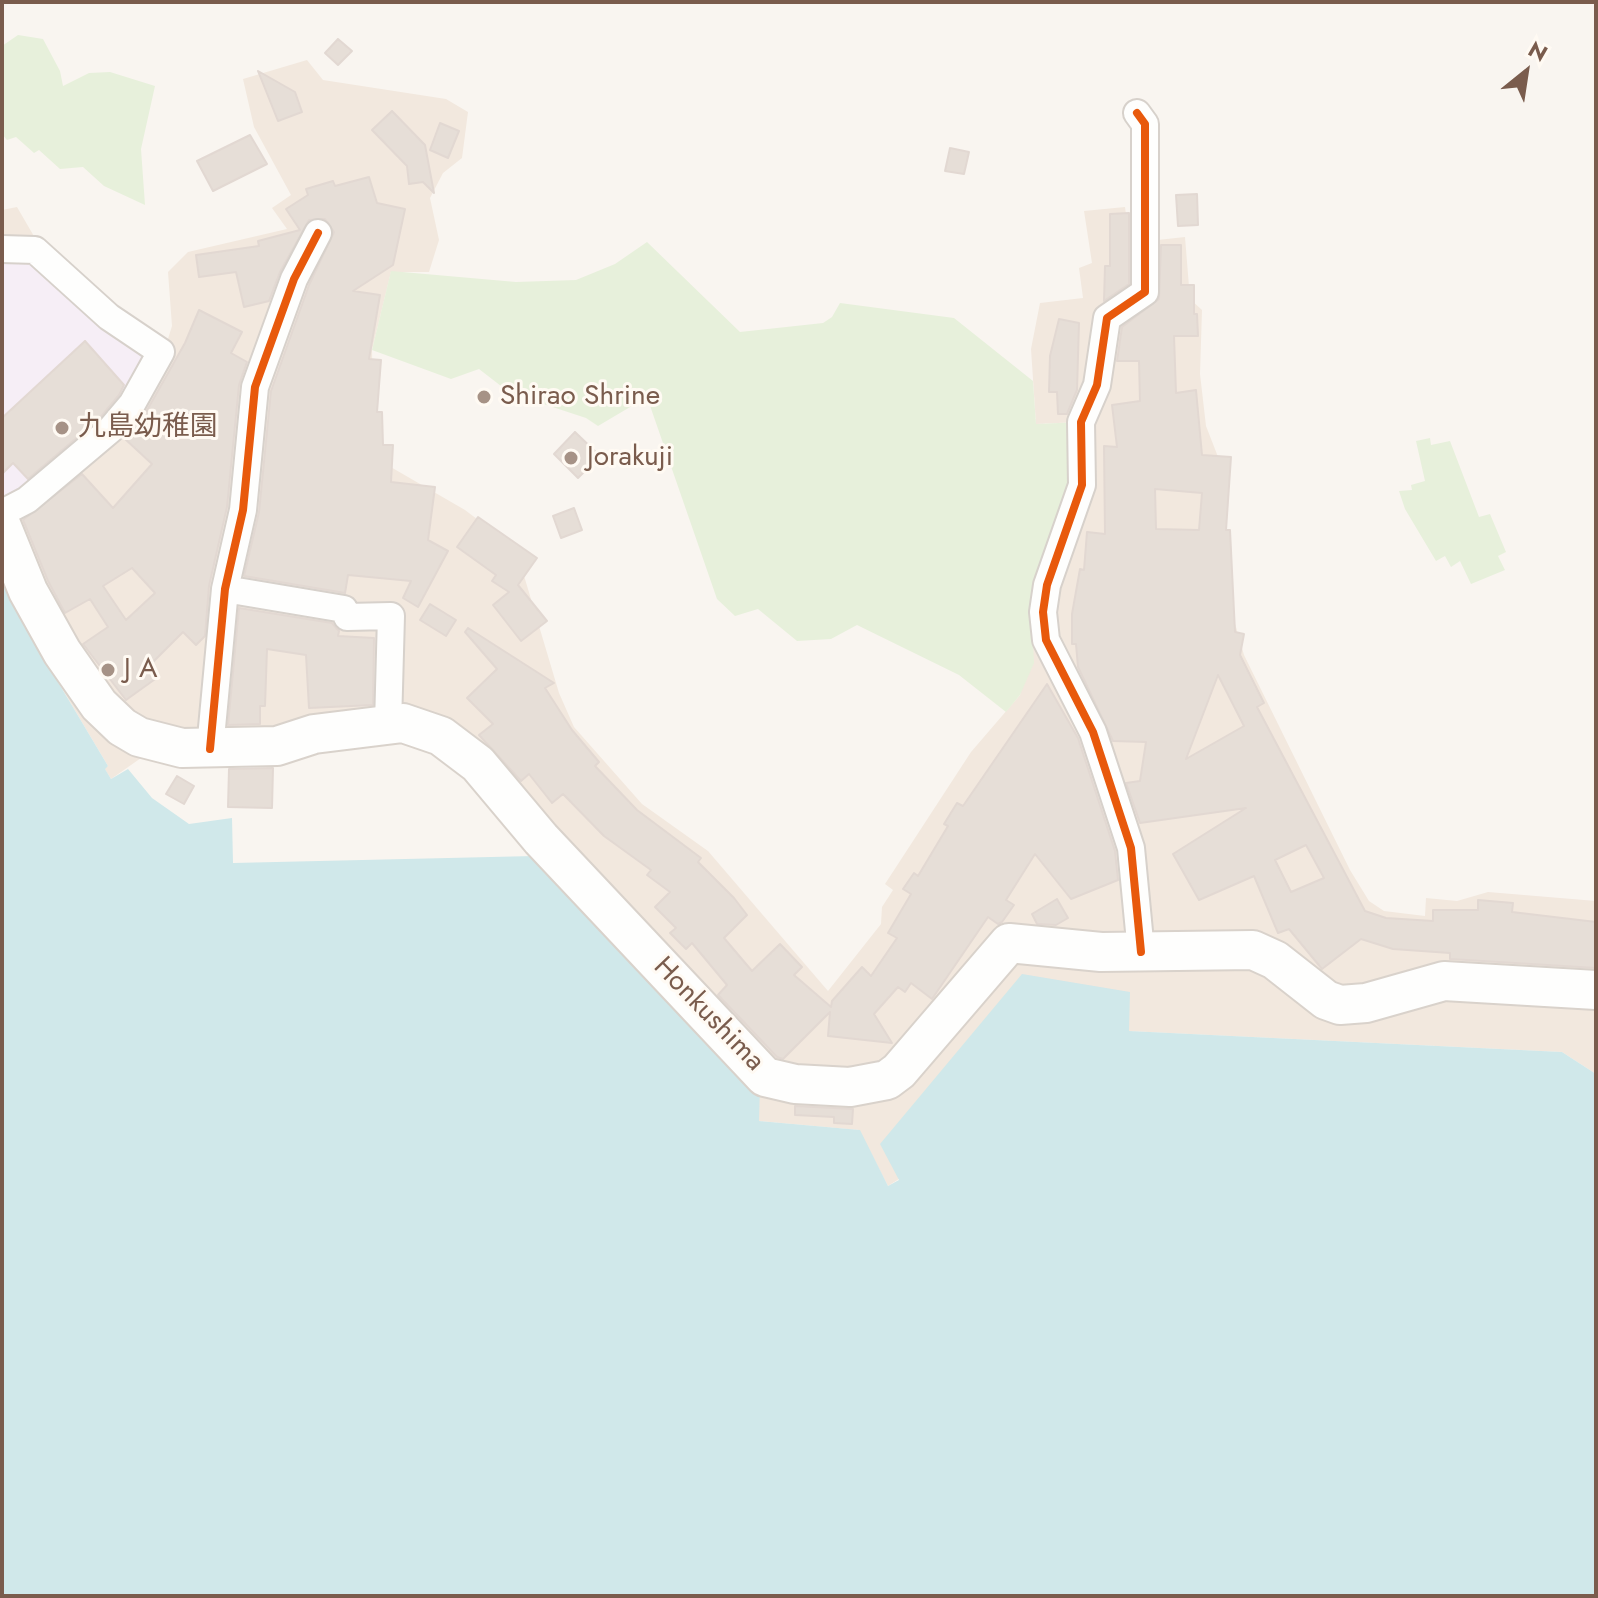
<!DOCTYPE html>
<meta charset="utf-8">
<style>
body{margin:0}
#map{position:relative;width:1598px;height:1598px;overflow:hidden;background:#f9f5f0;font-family:Jost,sans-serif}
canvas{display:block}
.frame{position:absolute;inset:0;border:4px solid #7a5c4d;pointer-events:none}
.north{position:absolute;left:1486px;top:32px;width:80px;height:80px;-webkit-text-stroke:6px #fffaf3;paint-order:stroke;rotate:30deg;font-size:22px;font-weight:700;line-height:32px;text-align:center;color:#7a5c4d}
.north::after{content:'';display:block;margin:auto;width:28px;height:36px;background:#7a5c4d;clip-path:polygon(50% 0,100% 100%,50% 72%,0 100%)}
</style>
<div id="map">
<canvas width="1598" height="1598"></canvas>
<div class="frame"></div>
<div class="north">N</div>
</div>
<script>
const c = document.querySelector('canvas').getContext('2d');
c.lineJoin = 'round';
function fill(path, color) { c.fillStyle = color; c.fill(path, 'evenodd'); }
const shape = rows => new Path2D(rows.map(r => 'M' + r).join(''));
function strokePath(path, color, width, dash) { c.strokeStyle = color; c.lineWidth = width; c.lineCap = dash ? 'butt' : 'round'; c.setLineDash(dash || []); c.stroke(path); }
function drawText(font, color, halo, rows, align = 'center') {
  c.font = font + ' Jost,"Noto Sans JP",sans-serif'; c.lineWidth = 6; c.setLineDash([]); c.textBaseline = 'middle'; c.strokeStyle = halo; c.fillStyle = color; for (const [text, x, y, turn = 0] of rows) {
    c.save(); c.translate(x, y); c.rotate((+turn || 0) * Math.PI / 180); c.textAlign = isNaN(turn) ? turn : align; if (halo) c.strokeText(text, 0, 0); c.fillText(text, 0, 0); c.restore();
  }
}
fill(shape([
 [307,60,323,80,446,99,468,112,462,158,443,173,430,198,439,240,429,272,391,272,372,350,373,409,389,466,465,510,522,553,522,569,559,693,574,727,642,804,708,851,828,991,881,924,882,907,893,890,885,884,971,752,1020,695,1081,422,1036,424,1031,349,1040,303,1083,298,1079,268,1092,263,1084,211,1125,207,1130,243,1185,237,1190,299,1202,310,1200,374,1206,426,1220,462,1234,620,1244,655,1350,870,1369,901,1384,911,1425,916,1426,898,1457,901,1488,892,1596,901,1596,1074,1562,1052,1128,1031,888,1186,859,1130,759,1121,441,736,161,744,111,779,104,768,108,766,33,640,2,559,2,210,17,207,35,238,36,251,167,342,172,326,168,272,188,252,287,229,272,208,291,195,254,127,243,79]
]), '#f2e8de');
fill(shape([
 [2,256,25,256,150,362,127,402,25,496,2,499]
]), '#f6eef6');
fill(shape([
 [18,35,43,39,60,71,63,86,89,73,110,72,155,86,141,149,145,205,104,186,83,167,60,169,39,150,34,153,16,137,7,140,2,134,2,46],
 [647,242,740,332,823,323,832,317,840,303,954,318,1033,381,1036,424,1081,422,1046,640,1033,643,1034,663,1020,695,1006,712,959,675,857,625,831,639,797,641,758,609,735,616,717,599,647,397,598,426,586,418,510,393,479,369,451,379,372,350,391,271,516,282,576,280,615,264],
 [1430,438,1431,445,1450,441,1479,517,1490,514,1506,552,1498,556,1505,570,1471,584,1460,561,1451,567,1445,556,1436,561,1405,509,1399,491,1412,490,1411,485,1425,481,1416,441]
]), '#e7f0db');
fill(shape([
 [2,559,33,640,108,766,105,769,111,779,128,769,152,798,189,824,232,818,233,863,534,856,760,1086,759,1121,860,1130,888,1186,899,1180,880,1144,1022,974,1130,992,1129,1031,1562,1052,1596,1074,1596,1596,2,1596]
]), '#d0e8ea');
const building = shape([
 [338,39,352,51,338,65,325,53,338,39],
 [258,71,295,92,302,112,278,121,258,71],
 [392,111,425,145,434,193,423,182,409,184,407,166,372,130,392,111],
 [440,123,459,131,448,158,430,150,440,123],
 [250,135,267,164,213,191,197,161,250,135],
 [950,148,969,152,964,174,945,171,950,148],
 [369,177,377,203,405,209,393,265,353,291,380,295,369,359,381,360,377,412,382,412,383,445,393,445,391,482,435,487,428,540,448,551,418,607,403,598,411,581,348,575,345,593,244,576,259,512,271,391,309,285,334,232,325,219,309,220,280,272,269,301,244,307,236,272,199,277,196,255,259,246,258,241,300,230,286,209,308,195,306,189,333,181,335,186,369,177],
 [1197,194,1198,225,1178,226,1176,195,1197,194],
 [1129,213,1129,284,1104,301,1105,266,1110,266,1110,214,1129,213],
 [1161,245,1181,245,1181,285,1194,285,1194,314,1197,314,1198,336,1174,336,1176,393,1196,390,1202,455,1231,457,1226,530,1230,530,1235,632,1244,634,1240,655,1264,703,1257,707,1365,911,1386,918,1433,921,1433,910,1478,910,1478,900,1513,903,1512,912,1596,922,1596,968,1450,959,1450,953,1393,949,1361,939,1322,969,1289,929,1278,933,1254,876,1199,900,1173,854,1246,808,1140,823,1126,783,1140,781,1146,742,1113,741,1078,667,1076,644,1072,644,1072,614,1080,569,1084,570,1087,532,1105,534,1104,446,1117,447,1112,405,1140,401,1139,361,1117,361,1122,327,1159,299,1161,245],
 [1155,489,1202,493,1199,530,1156,529,1155,489],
 [1218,675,1244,726,1186,759,1218,675],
 [1306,845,1324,878,1291,892,1275,860,1306,845],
 [199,310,242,332,231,353,247,362,239,385,227,507,209,586,205,636,196,645,183,632,146,669,158,677,126,700,83,644,108,627,90,599,65,613,48,581,23,520,82,474,113,508,152,464,124,438,146,412,185,343,199,310],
 [132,568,155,593,126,620,103,586,132,568],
 [1059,319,1079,323,1077,390,1067,414,1058,414,1057,392,1049,392,1050,356,1059,319],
 [85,341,124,385,119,395,99,419,28,479,13,463,2,474,2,418,85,341],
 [575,432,600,456,578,478,554,454,575,432],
 [574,508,582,530,561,538,553,516,574,508],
 [478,517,537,558,518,585,547,621,521,641,493,605,509,592,492,581,496,575,457,547,478,517],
 [430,604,456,620,446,636,420,620,430,604],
 [239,608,332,623,339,631,338,636,374,638,373,705,309,708,306,655,267,649,265,706,260,706,260,724,228,725,239,608],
 [468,628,554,683,545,688,572,730,599,762,595,766,637,810,701,858,698,862,734,898,747,915,724,938,752,971,780,944,802,967,794,975,831,1007,832,1001,862,967,871,976,897,938,888,933,911,894,903,889,914,873,918,876,948,826,944,824,957,803,963,806,1047,684,1078,738,1115,851,1118,880,1071,899,1035,854,1006,900,1014,905,1002,922,998,924,988,917,932,999,911,983,905,992,898,987,874,1014,892,1043,828,1036,830,1012,783,1059,777,1057,718,995,727,985,692,943,686,949,670,933,676,928,655,907,670,892,647,875,651,870,604,836,563,794,552,803,529,774,521,781,479,735,493,724,467,698,497,669,465,632,468,628],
 [273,768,272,808,228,807,229,769,273,768],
 [177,776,194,786,184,804,166,794,177,776],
 [1057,899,1068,918,1056,925,1037,924,1032,914,1057,899],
 [795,1106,853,1109,852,1124,834,1123,834,1117,795,1115,795,1106]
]);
fill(building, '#e6ded7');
strokePath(building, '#e2d8d2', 2);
const street = shape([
 [1137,113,1145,124,1145,292,1107,318,1097,385,1081,422,1082,485,1047,585,1043,612,1046,640,1093,732,1131,848,1141,952],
 [2,249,35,250,109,317,161,352,132,404,110,430,27,500,2,513],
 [225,589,344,609,347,617,391,616,388,725],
 [210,749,225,589,243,510,255,387,294,279,318,233]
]);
const secondary = shape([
 [2,527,28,591,62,652,99,705,122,727,139,737,182,748,277,746,314,734,403,723,441,736,478,764,541,839,765,1077,795,1084,850,1087,887,1080,899,1071,1009,943,1101,952,1253,950,1275,960,1326,1000,1340,1005,1366,1003,1444,981,1596,990]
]);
strokePath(street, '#d7d1cb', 30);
strokePath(secondary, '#d9d2cb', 42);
strokePath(street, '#fefefd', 26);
strokePath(secondary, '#fefefd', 38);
strokePath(shape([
 [1137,113,1145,124,1145,292,1107,318,1097,385,1081,422,1082,485,1047,585,1043,612,1046,640,1093,732,1131,848,1141,952],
 [210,749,225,589,243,510,255,387,294,279,318,233]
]), '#e8590c', 8);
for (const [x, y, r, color] of [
 [484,397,8,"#a69286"],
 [62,428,8,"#a69286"],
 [571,458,8,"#a69286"],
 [108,670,8,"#a69286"]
]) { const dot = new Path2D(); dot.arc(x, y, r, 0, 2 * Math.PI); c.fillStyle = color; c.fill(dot); strokePath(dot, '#fffaf3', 3); }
drawText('28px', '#7a5c4d', '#fffaf3', [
 ["Shirao Shrine",500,397],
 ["九島幼稚園",78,428],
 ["Jorakuji",587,458],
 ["J A",124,670]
], 'left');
drawText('28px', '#7a5c4d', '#fffaf3', [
 ["Honkushima",708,1015,46]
]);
</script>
